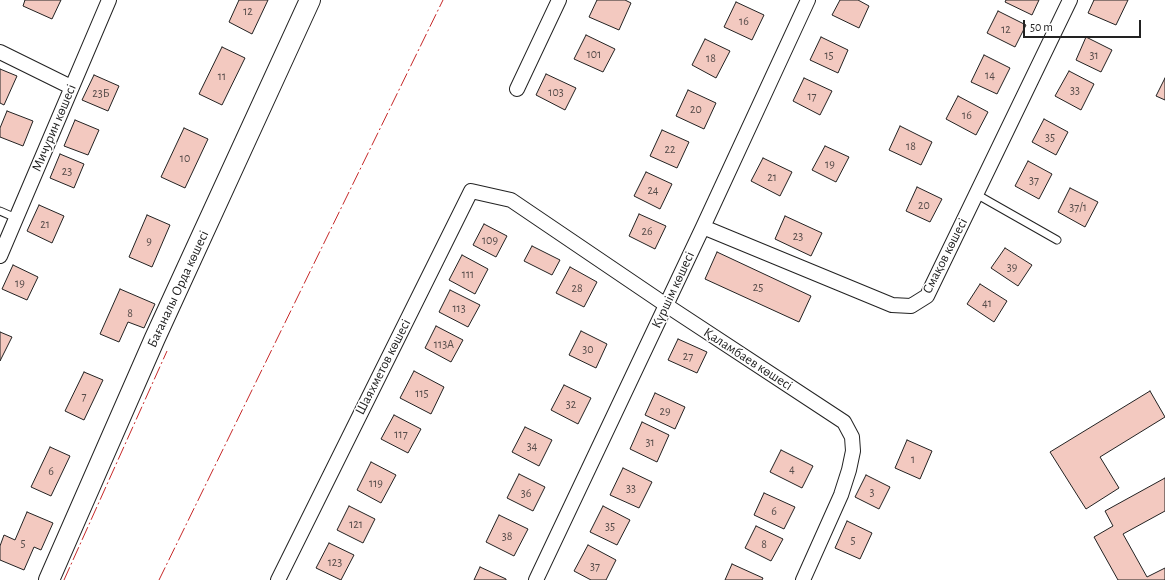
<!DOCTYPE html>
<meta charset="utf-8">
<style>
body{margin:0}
#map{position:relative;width:1165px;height:580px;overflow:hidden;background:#fff;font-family:"Alegreya Sans",sans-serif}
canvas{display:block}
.scale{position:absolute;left:1023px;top:20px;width:118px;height:18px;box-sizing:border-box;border:2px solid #222;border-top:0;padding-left:5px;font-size:12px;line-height:14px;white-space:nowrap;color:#222;-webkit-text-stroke:3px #fff;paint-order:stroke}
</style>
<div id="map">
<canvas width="1165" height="580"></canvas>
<div class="scale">50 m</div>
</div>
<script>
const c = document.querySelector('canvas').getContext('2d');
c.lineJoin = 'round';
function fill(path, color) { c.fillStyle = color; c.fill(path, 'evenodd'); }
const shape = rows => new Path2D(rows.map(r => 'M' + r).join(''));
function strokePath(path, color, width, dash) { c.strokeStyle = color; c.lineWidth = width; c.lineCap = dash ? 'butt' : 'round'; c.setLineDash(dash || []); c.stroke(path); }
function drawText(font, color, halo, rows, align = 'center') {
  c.font = font + ' "Alegreya Sans",sans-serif'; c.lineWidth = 3; c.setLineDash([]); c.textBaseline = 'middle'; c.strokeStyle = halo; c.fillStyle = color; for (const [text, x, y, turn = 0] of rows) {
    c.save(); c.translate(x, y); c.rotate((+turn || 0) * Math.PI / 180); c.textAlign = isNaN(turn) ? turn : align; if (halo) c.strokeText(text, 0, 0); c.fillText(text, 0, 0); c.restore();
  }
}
const building = shape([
 [25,0,61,0,52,19,23,6,25,0],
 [239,0,268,0,252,34,229,22,239,0],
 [597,0,625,0,631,3,619,30,589,17,597,0],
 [840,0,858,0,869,6,859,28,832,15,840,0],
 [1006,0,1039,0,1032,15,1005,2,1006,0],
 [1094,0,1128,0,1116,25,1088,13,1094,0],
 [736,2,764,15,752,40,724,27,736,2],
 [998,11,1026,25,1015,47,987,33,998,11],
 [586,35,615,49,603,72,574,59,586,35],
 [821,37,848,50,838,73,810,60,821,37],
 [1086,37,1112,50,1101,72,1076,60,1086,37],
 [705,39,730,51,716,78,692,65,705,39],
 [222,47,245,58,222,105,199,94,222,47],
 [984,55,1010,68,997,94,971,82,984,55],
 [0,69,17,76,4,105,0,103,0,69],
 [1069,71,1094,84,1081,110,1055,96,1069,71],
 [546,74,576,88,565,110,536,95,546,74],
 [94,75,119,86,108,111,82,100,94,75],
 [804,78,832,91,820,115,793,101,804,78],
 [1165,78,1165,100,1156,96,1165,78],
 [688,90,716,103,704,129,676,116,688,90],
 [958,96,988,112,976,135,946,119,958,96],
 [7,111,33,121,23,146,0,137,0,128,7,111],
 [1044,119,1068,132,1056,155,1032,142,1044,119],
 [75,120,99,130,88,155,64,146,75,120],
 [900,126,932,142,921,165,889,150,900,126],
 [184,128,208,139,185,188,161,177,184,128],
 [662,130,689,142,677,168,650,156,662,130],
 [825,146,849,157,836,182,812,170,825,146],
 [60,154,84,164,74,188,50,178,60,154],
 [763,158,792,172,780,196,751,181,763,158],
 [1028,161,1052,174,1039,199,1015,186,1028,161],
 [646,172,672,184,660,209,634,196,646,172],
 [917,187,942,199,930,222,906,211,917,187],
 [1070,188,1098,202,1085,227,1058,212,1070,188],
 [39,205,64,216,52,243,27,231,39,205],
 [639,214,666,226,655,249,629,236,639,214],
 [147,215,170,225,152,267,129,257,147,215],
 [785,216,822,233,811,256,775,239,785,216],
 [484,224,507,236,496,257,473,245,484,224],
 [532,246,560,260,552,275,524,261,532,246],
 [1005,248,1032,265,1018,286,991,268,1005,248],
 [717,252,811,296,799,322,705,279,717,252],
 [462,255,488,269,475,294,449,280,462,255],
 [13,265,38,277,27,300,2,289,13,265],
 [570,267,597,282,584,307,556,293,570,267],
 [980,284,1007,301,994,322,967,304,980,284],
 [120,289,155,304,144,328,128,322,119,342,100,334,120,289],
 [450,290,480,305,468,327,439,312,450,290],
 [436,326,463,340,451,362,425,348,436,326],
 [581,331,607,344,596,368,569,355,581,331],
 [0,332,12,337,0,361,0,332],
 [678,339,707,352,697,373,668,360,678,339],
 [414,371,444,387,431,414,400,398,414,371],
 [84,372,103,380,84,420,65,411,84,372],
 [564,385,591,398,578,424,551,410,564,385],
 [1150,391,1165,417,1100,457,1119,488,1086,509,1050,452,1150,391],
 [655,393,685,407,675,429,645,415,655,393],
 [394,415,421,429,408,453,381,439,394,415],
 [642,422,669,435,657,462,630,449,642,422],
 [525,427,552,440,539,466,512,452,525,427],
 [907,440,932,451,920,479,895,468,907,440],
 [50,447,70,456,51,496,31,487,50,447],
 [781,450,813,466,802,488,770,472,781,450],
 [371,462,396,475,381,503,357,490,371,462],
 [623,468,652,482,639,508,610,495,623,468],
 [519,474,545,487,533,511,507,498,519,474],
 [866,475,890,487,879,509,855,497,866,475],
 [1165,478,1165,511,1123,534,1147,577,1165,568,1165,580,1118,580,1094,537,1113,526,1105,511,1165,478],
 [764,493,795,507,784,529,754,515,764,493],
 [349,506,375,519,363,543,337,530,349,506],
 [603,506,630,520,617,545,590,532,603,506],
 [27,512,53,523,41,550,34,547,24,570,0,560,0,546,4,535,15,540,27,512],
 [499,515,528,529,514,556,486,542,499,515],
 [847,521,872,533,860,559,835,548,847,521],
 [756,526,783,539,771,561,745,548,756,526],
 [329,543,354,555,341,580,316,568,329,543],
 [588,545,616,560,606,580,591,580,574,571,588,545],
 [732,564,763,578,762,580,725,580,732,564],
 [480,567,506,579,506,580,474,580,480,567]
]);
fill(building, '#f3c9c0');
strokePath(building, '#222', 1);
const lane = shape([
 [976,194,1057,240],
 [0,211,16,218]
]);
const street = shape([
 [0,52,71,87],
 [517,89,559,0],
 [703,227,892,305,911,306,927,296,1070,0],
 [0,256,109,0],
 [278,580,471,191,511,200,666,305,844,422,852,437,853,451,849,470,841,495,803,580],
 [536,580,703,227,808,0]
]);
const secondary = shape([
 [49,580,155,338,310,0]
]);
strokePath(lane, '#222', 9);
strokePath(street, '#222', 16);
strokePath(secondary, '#222', 22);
strokePath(lane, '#fff', 7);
strokePath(street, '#fff', 14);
strokePath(secondary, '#fff', 20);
strokePath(shape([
 [64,580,167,351],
 [159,580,443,0]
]), '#c62828', 1, [14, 3, 2, 3]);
drawText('12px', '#564c4a', null, [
 ["12",248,11],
 ["16",744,21],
 ["12",1006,29],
 ["101",594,54],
 ["15",829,55],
 ["31",1094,55],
 ["18",711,58],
 ["14",990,75],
 ["11",222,76],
 ["33",1075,90],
 ["103",556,92],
 ["23Б",101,93],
 ["17",812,96],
 ["20",696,109],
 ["16",967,115],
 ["35",1050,137],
 ["18",911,146],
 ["22",670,149],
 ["10",185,158],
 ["19",830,164],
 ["23",67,171],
 ["21",772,177],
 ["37",1034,180],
 ["24",653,190],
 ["20",924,205],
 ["37/1",1078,207],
 ["21",45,224],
 ["26",647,231],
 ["23",798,236],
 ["109",490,240],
 ["9",149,241],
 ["39",1012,267],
 ["111",468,274],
 ["19",20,283],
 ["25",758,287],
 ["28",577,288],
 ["41",987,303],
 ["113",459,308],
 ["8",130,313],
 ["113А",444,344],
 ["30",588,349],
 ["27",688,356],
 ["115",422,393],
 ["7",84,396],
 ["32",571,404],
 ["29",665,411],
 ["117",401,434],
 ["31",650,442],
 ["34",532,446],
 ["1",913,459],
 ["4",792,469],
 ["6",51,471],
 ["119",376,483],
 ["33",631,488],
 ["3",872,492],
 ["36",526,493],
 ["6",774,511],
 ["121",356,524],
 ["35",610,526],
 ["38",507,536],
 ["5",853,540],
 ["5",23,543],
 ["8",764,544],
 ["123",335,562],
 ["37",595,566]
]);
drawText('14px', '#222', '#fff', [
 ["Мичурин көшесі",54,128,-67],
 ["Смақов көшесі",945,256,-63],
 ["Бағаналы Орда көшесі",178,289,-65],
 ["Күршім көшесі",673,290,-65],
 ["Қаламбаев көшесі",748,359,33],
 ["Шаяхметов көшесі",383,367,-63]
]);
</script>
